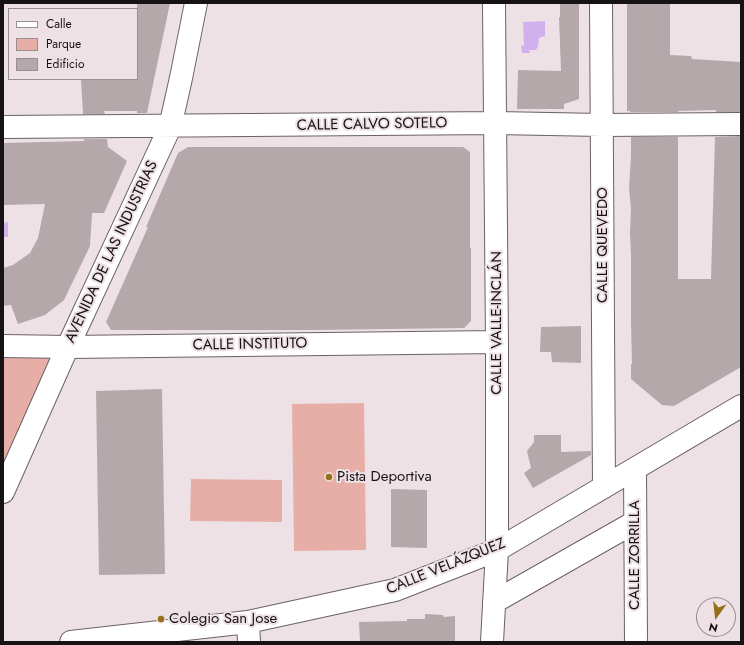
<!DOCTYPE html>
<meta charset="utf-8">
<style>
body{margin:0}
#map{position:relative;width:744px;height:645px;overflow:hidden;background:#ede1e6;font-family:Jost,sans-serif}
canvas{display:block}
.frame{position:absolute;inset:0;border:4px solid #171315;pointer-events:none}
.legend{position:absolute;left:8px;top:8px;width:130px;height:72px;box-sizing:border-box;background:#ede1e6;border:1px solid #978f92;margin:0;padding:5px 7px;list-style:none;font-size:12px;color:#171315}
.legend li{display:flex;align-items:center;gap:8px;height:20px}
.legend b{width:20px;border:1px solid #978f92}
.north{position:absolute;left:696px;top:597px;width:40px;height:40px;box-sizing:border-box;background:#ede1e6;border:1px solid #978f92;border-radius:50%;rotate:195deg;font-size:11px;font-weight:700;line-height:16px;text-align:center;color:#171315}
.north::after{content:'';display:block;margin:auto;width:14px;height:18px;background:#957019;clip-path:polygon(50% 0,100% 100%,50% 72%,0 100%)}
</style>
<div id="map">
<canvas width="744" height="645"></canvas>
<div class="frame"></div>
<ul class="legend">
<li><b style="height:5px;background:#fff"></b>Calle</li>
<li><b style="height:11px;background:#e7aea7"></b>Parque</li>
<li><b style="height:11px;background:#b5a8aa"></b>Edificio</li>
</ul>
<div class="north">N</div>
</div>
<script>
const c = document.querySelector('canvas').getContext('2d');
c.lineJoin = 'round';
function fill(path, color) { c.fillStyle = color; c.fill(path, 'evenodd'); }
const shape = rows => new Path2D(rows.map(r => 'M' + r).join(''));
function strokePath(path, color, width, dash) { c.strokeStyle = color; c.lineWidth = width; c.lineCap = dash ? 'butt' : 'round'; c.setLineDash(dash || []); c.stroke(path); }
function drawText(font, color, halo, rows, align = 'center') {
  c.font = font + ' Jost,sans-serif'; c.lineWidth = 4; c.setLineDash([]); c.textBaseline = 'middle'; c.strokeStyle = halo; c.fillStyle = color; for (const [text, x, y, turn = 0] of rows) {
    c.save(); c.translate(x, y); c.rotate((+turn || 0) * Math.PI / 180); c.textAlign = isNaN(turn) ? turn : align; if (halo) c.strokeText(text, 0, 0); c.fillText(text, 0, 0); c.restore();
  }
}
fill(shape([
 [3,346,68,347,3,492],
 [364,403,366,550,294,551,292,404],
 [191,479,282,480,282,522,190,521]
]), '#e7aea7');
fill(shape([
 [545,21,545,36,539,38,538,46,536,50,529,50,530,53,522,53,521,46,524,45,523,22],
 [8,222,8,237,3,237,3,223]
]), '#d2b0ed');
fill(shape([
 [137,3,170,3,147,113,137,113,137,111,104,111,105,114,83,114,81,79,137,79],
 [560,3,579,3,579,99,564,104,564,109,517,109,518,70,561,71,559,17,560,17],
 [627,3,670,3,670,55,691,56,692,59,741,62,741,112,716,112,716,110,678,111,678,112,630,112,630,111,627,111],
 [741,136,741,367,674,406,662,405,631,379,631,364,632,364,631,323,631,255,630,233,631,209,629,188,631,156,631,137,678,137,678,279,711,279,715,137],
 [84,139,107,139,108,147,127,161,104,213,92,213,90,246,64,300,45,315,18,324,11,305,3,306,3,268,13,265,30,253,38,238,45,204,3,205,3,143,84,141],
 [188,147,463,147,470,152,470,248,471,248,471,321,464,328,316,330,111,330,106,322,148,227,146,227,178,153],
 [581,326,581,363,552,362,551,352,540,352,541,327],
 [162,389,165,574,99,575,96,391],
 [534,435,561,435,561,452,591,451,591,455,533,488,524,473,531,468,527,451,534,442],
 [391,489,427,490,427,548,391,547],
 [425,614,443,615,444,617,455,616,455,642,360,642,359,622,407,621,407,619,425,619]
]), '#b5a8aa');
const street = shape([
 [601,3,604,487],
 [3,127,496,123,602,125,741,124],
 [3,346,68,347,497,342],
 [635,469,636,642],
 [3,492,64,355,170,127,181,78,196,3],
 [494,602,635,522],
 [248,622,249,642],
 [71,642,248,622,395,590,497,550,741,406],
 [492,642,497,550,497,342,494,3]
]);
strokePath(street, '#6b6166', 24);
strokePath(street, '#fff', 22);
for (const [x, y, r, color] of [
 [329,477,4,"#957019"],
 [161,619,4,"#957019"]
]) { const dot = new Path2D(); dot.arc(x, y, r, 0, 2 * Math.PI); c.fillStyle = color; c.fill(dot); strokePath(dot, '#ede1e6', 1.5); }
drawText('15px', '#171315', '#ede1e6', [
 ["CALLE CALVO SOTELO",372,125,-1],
 ["CALLE QUEVEDO",603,245,-90],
 ["AVENIDA DE LAS INDUSTRIAS",112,252,-65],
 ["CALLE VALLE-INCLÁN",497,323,-90],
 ["CALLE INSTITUTO",250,345,-1],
 ["CALLE ZORRILLA",635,555,-90],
 ["CALLE VELÁZQUEZ",446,567,-22]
]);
drawText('15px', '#171315', '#ede1e6', [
 ["Pista Deportiva",337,477],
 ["Colegio San Jose",169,619]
], 'left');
</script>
